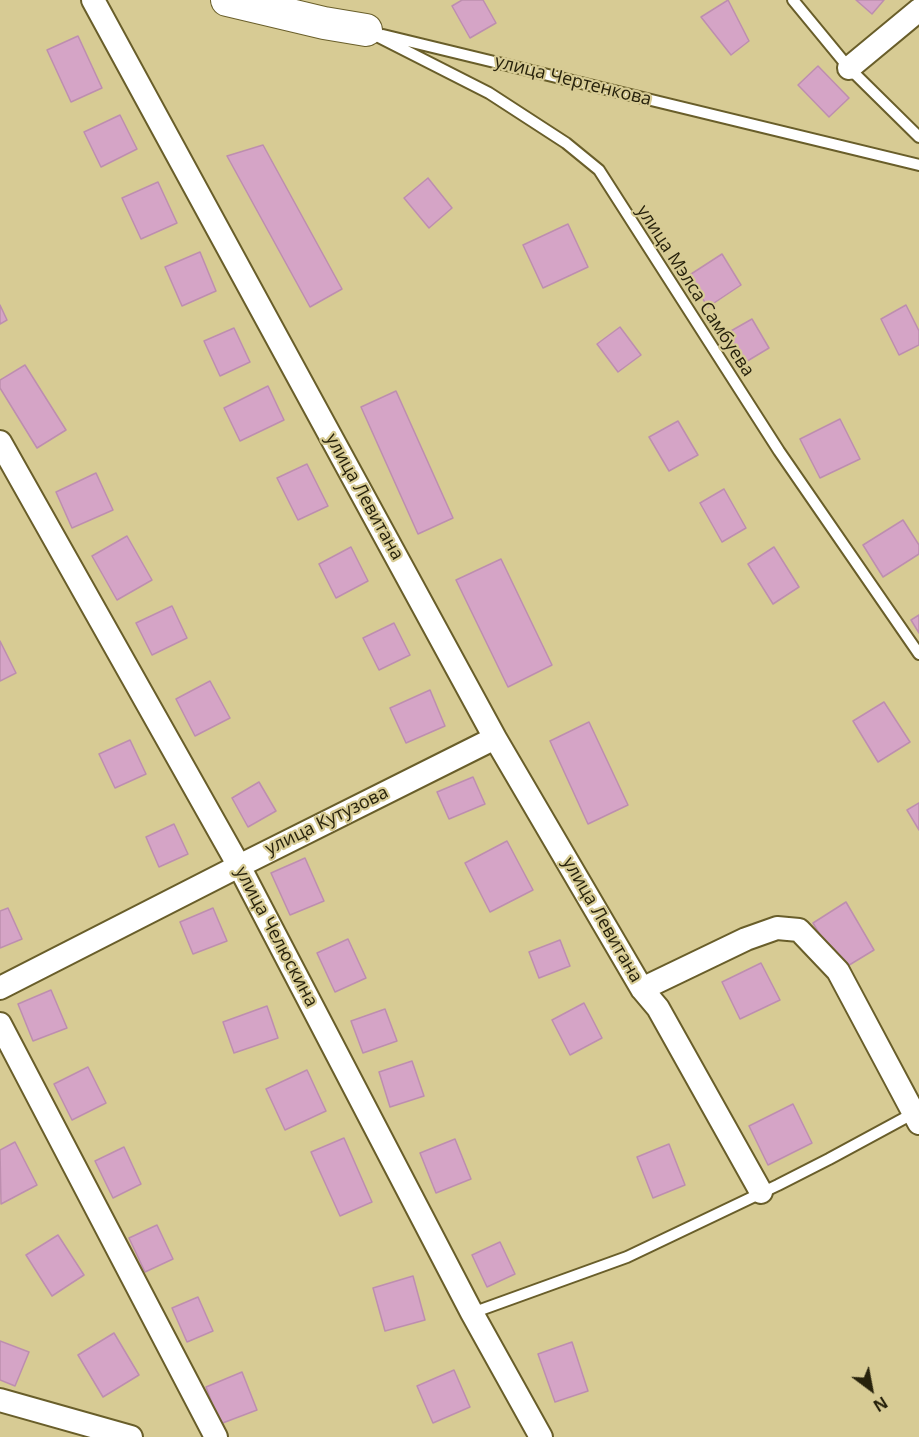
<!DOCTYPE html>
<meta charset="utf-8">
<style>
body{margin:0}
#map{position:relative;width:919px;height:1437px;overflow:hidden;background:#d7cb94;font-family:"Open Sans",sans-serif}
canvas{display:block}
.north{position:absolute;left:841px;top:1359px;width:60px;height:60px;-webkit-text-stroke:4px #d7cb94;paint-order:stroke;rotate:148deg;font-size:16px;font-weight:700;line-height:24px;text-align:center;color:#27220c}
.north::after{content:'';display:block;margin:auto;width:21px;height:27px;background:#27220c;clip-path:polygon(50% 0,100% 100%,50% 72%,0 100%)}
</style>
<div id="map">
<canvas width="919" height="1437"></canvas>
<div class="north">N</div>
</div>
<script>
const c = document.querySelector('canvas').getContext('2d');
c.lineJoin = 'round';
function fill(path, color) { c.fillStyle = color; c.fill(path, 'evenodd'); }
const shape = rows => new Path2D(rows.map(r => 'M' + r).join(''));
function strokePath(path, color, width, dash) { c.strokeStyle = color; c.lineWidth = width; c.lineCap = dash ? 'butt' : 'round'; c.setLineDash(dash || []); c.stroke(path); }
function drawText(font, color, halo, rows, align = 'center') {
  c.font = font + ' "Open Sans",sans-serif'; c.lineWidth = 4.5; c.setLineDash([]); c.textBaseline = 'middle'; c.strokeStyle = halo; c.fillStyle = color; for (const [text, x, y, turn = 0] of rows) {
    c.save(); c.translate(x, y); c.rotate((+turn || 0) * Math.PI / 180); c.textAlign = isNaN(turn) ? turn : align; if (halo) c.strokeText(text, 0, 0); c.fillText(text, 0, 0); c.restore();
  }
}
const building = shape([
 [462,0,483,0,496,23,470,38,452,6,462,0],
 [728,0,749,41,731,55,701,17,728,0],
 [856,0,884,0,872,14,856,0],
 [78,36,102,88,71,102,47,50,78,36],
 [818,66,849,98,829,117,798,85,818,66],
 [120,115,137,149,101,167,84,132,120,115],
 [263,145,342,289,310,307,227,156,263,145],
 [428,178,452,208,429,228,404,198,428,178],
 [158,182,177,223,141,239,122,198,158,182],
 [568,224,588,267,543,288,523,245,568,224],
 [200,252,216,291,182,306,165,267,200,252],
 [722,254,741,285,708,307,688,276,722,254],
 [0,305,7,320,0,324,0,305],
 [906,305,919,331,919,345,899,355,881,319,906,305],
 [752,319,769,348,739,366,722,336,752,319],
 [620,327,641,355,618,372,597,344,620,327],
 [234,328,250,362,220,376,204,341,234,328],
 [25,365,66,430,37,448,0,388,0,380,25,365],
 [268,386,284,420,240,441,224,408,268,386],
 [396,391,453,518,418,534,361,407,396,391],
 [840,419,860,459,820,478,800,439,840,419],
 [678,421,698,455,669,471,649,437,678,421],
 [307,464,328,506,298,520,277,478,307,464],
 [96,473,113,510,72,528,56,492,96,473],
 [724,489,746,528,722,542,700,503,724,489],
 [903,520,919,545,919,554,883,577,863,545,903,520],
 [127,536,152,580,117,600,92,556,127,536],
 [351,547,368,581,336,598,319,564,351,547],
 [774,547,799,587,773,604,748,564,774,547],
 [501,559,552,665,508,687,456,580,501,559],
 [172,606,187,638,152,655,136,623,172,606],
 [919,615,919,633,911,620,919,615],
 [394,623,410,655,379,670,363,638,394,623],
 [0,641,16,673,0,681,0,641],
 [210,681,230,718,195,736,176,699,210,681],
 [430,690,445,726,406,743,390,708,430,690],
 [884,702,910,742,878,762,853,721,884,702],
 [589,722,628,805,588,824,550,741,589,722],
 [130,740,146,774,115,788,99,754,130,740],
 [473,777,485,804,449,819,437,792,473,777],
 [259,782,276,811,248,827,232,798,259,782],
 [919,803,919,830,907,810,919,803],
 [174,824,188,854,159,867,146,837,174,824],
 [507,841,533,890,490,912,465,863,507,841],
 [305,858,324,901,290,915,271,873,305,858],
 [846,902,874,950,841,970,813,923,846,902],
 [8,908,22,939,0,948,0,911,8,908],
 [213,908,227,941,193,954,180,922,213,908],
 [348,939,366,978,335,992,317,953,348,939],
 [560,940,570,966,539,978,529,952,560,940],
 [761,963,780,1000,740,1019,722,982,761,963],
 [51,990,67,1028,33,1041,18,1004,51,990],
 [584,1003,602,1038,570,1055,552,1020,584,1003],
 [267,1006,278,1038,234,1053,223,1022,267,1006],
 [385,1009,397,1041,363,1053,351,1021,385,1009],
 [412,1061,424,1096,390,1107,379,1072,412,1061],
 [88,1067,106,1103,72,1120,54,1084,88,1067],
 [307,1070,326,1111,285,1130,266,1089,307,1070],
 [793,1104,812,1143,768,1165,749,1126,793,1104],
 [344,1138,372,1202,340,1216,311,1152,344,1138],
 [455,1139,471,1179,436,1193,420,1153,455,1139],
 [15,1142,37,1185,1,1204,0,1150,15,1142],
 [669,1144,685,1185,653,1198,637,1157,669,1144],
 [124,1147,141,1184,113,1198,95,1161,124,1147],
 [157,1225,173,1259,145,1272,129,1238,157,1225],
 [58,1235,84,1275,52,1296,26,1255,58,1235],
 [500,1242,515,1274,487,1287,472,1255,500,1242],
 [413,1276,425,1320,385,1331,373,1288,413,1276],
 [198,1297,213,1331,187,1342,172,1308,198,1297],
 [114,1333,139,1375,103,1397,78,1355,114,1333],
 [0,1341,29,1352,15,1386,0,1380,0,1341],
 [572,1342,588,1391,555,1402,538,1354,572,1342],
 [454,1370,470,1407,433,1423,417,1386,454,1370],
 [242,1372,257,1410,220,1424,206,1387,242,1372]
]);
fill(building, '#d5a4c6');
strokePath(building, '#bd8eaf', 1.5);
const lane = shape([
 [793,0,849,68,919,137],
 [369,32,489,93,566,143,599,170,779,451,919,654],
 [383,35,919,165],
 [472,1313,627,1257,778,1185,829,1159,914,1113]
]);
const street = shape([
 [93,0,495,738,642,989,658,1008,761,1192],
 [849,68,919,10],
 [0,442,239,866,472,1313,541,1437],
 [0,988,239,866,495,738],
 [642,989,746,939,777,928,799,930,838,971,919,1123],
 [0,1024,216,1437],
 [0,1400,131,1437]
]);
const secondary = shape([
 [227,0,324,23,366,30]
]);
strokePath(lane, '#695e2a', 14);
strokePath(street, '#695e2a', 26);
strokePath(secondary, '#695e2a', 34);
strokePath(lane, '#fff', 10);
strokePath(street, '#fff', 22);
strokePath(secondary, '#fff', 32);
drawText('18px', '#27220c', '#d7cb94', [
 ["улица Чертенкова",573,81,14],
 ["улица Мэлса Самбуева",695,291,57],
 ["улица Левитана",364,497,61],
 ["улица Кутузова",327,821,-26],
 ["улица Левитана",602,920,60],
 ["улица Челюскина",276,937,62]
]);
</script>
